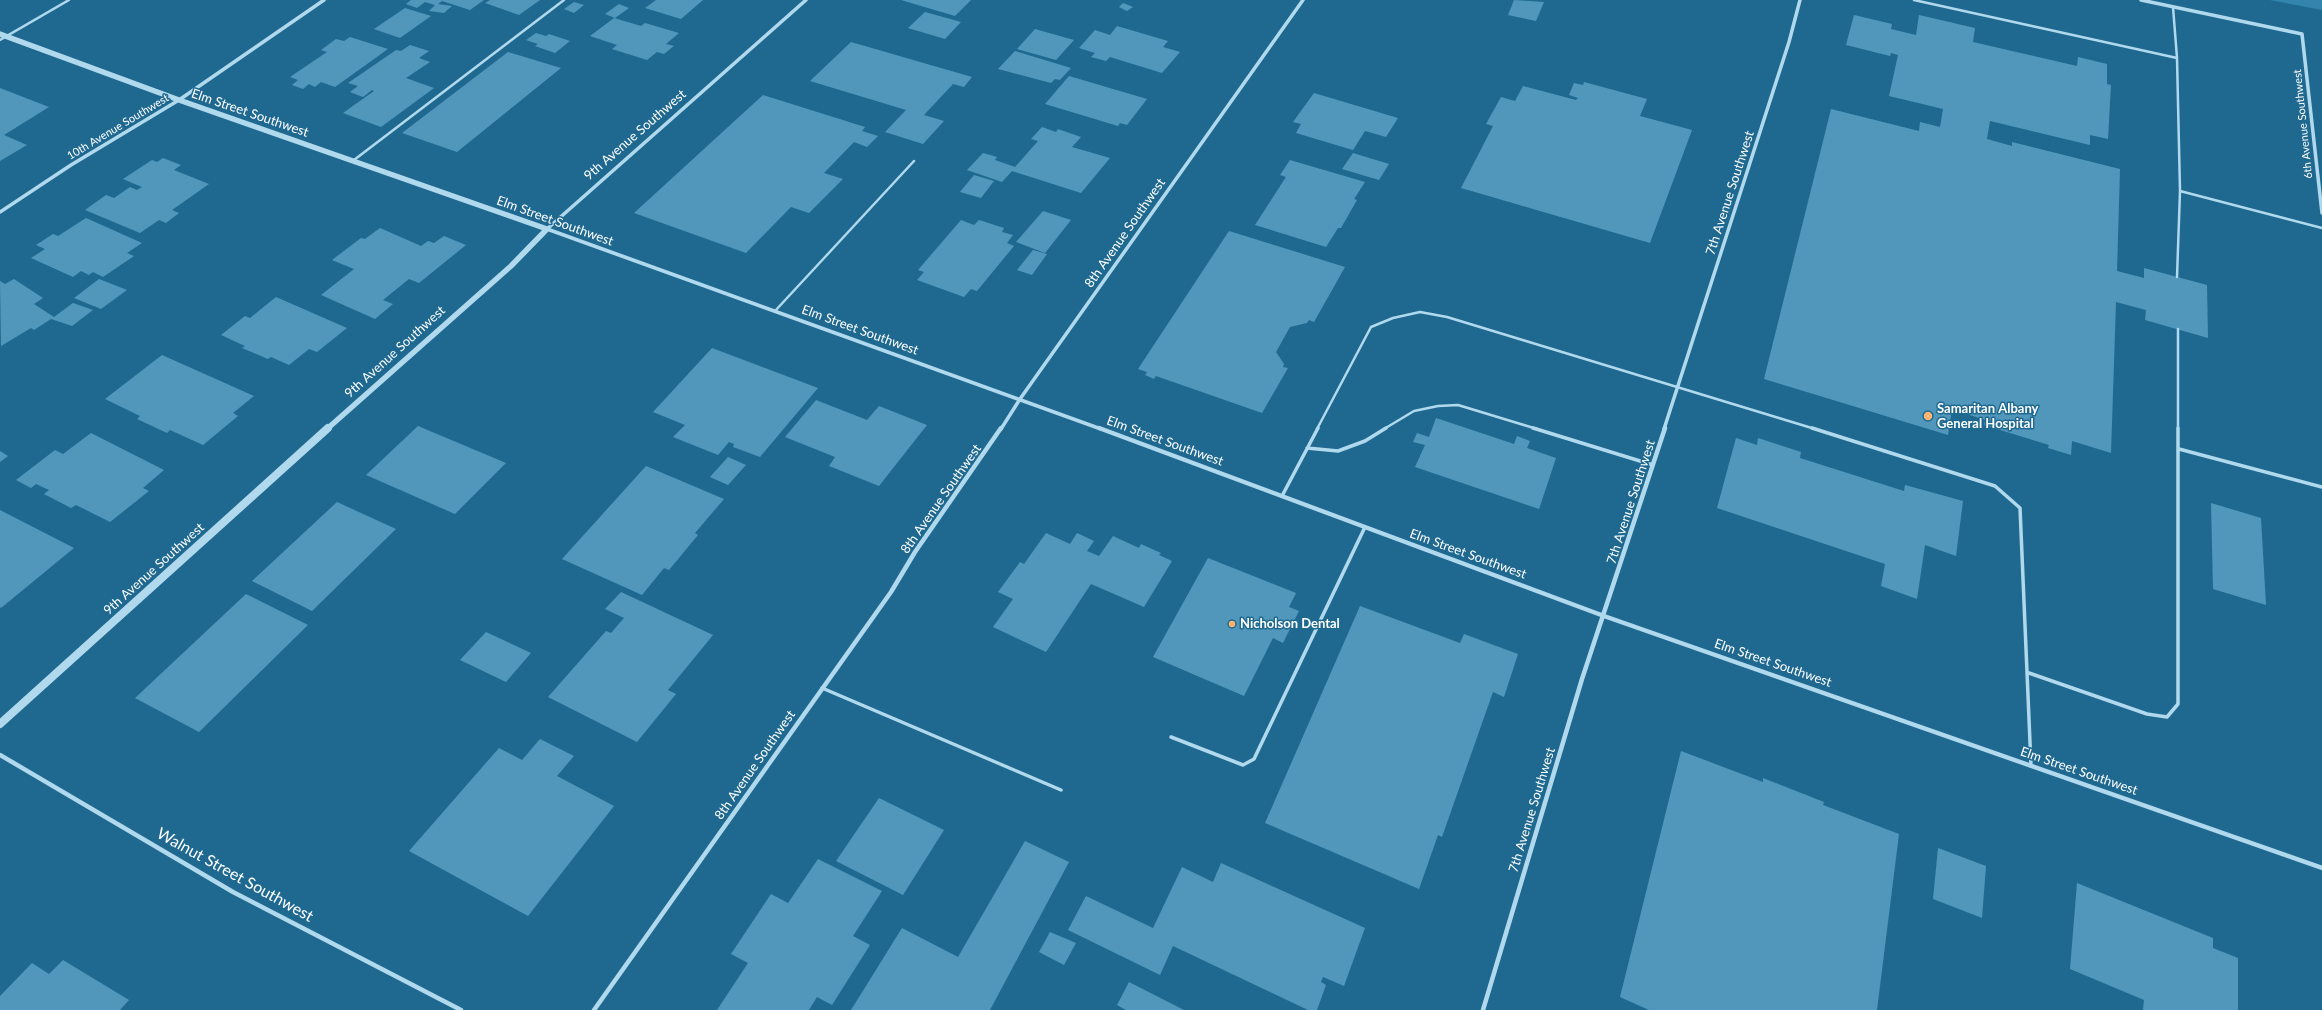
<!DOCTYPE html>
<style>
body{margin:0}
canvas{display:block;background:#1f6991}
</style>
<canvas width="2322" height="1010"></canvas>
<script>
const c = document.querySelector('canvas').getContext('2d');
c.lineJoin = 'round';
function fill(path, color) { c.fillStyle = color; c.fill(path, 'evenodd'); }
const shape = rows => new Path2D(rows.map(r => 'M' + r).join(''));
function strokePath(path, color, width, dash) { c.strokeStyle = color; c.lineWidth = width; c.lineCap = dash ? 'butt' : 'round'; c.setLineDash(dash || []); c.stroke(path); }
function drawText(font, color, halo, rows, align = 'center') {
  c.font = font + ' Lato,sans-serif'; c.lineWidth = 3; c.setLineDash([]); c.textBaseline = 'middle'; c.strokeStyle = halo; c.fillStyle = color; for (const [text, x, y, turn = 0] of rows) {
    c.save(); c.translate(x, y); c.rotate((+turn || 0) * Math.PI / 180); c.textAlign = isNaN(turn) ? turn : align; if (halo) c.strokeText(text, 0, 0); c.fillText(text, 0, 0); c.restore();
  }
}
fill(shape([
 [2270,0,2322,0,2322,10]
]), '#3385ae');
fill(shape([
 [411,0,484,0,470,10,442,1,438,4,452,6,444,13,429,11,435,5,425,2,417,8,406,4],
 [490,0,540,0,519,15,485,3],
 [656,0,703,0,681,19,645,8],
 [901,0,971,0,955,16],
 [1514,0,1544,2,1536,21,1508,15],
 [574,2,584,5,574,13,564,9],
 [1123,3,1133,7,1127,11,1119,7],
 [619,4,629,8,615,18,605,14],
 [405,8,431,16,400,38,374,29],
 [925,12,961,22,945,39,908,28],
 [1854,15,1892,24,1891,29,1916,35,1919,15,1975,28,1973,42,2077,66,2078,57,2107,64,2107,84,2111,85,2108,139,2090,135,2090,145,1990,121,1987,139,2012,146,2012,142,2120,169,2117,271,2144,278,2144,268,2207,285,2208,338,2145,320,2146,310,2116,302,2111,453,2072,441,2071,455,2048,448,2049,445,1984,425,1985,420,1952,409,1948,435,1764,379,1831,109,1919,131,1920,122,1940,127,1943,109,1889,96,1898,55,1891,53,1890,56,1846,45],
 [614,18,641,26,645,23,679,33,666,44,674,46,664,54,657,52,647,60,612,49,617,45,590,36],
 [1117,26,1168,41,1163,47,1180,52,1162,73,1110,57,1106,61,1091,57,1095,53,1079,48,1095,30,1110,35],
 [1035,29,1074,40,1056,60,1017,49],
 [536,33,546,36,549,34,570,41,555,53,535,46,538,44,526,40],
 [350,37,388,49,335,87,321,82,315,87,309,84,303,89,292,85,298,80,290,77,327,52,321,50,336,39,344,41],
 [851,42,972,77,964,87,953,84,924,115,944,121,923,144,885,132,906,110,810,81],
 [410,45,429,51,419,58,430,62,406,78,434,88,381,127,343,113,374,91,372,90,363,97,350,92,358,86,348,83,396,50,401,51],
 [1015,51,1071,68,1060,80,1055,79,1051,83,998,69],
 [508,52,561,68,457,152,402,133],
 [1069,76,1147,99,1127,125,1120,123,1118,126,1045,104],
 [1584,82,1647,99,1640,116,1692,130,1650,243,1461,188,1493,126,1486,124,1501,97,1515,101,1523,86,1576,100,1578,98,1569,95,1574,83,1583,85],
 [0,88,49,107,4,135,27,145,0,161],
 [1314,93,1398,118,1386,137,1365,131,1353,150,1296,133,1301,124,1293,122],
 [763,95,865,127,862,131,878,136,867,147,854,142,824,173,843,179,809,213,791,207,746,253,634,213],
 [1042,127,1056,132,1058,129,1081,137,1072,147,1110,158,1081,193,1012,171,1002,182,967,170,983,153,997,157,995,160,1015,167,1038,141,1031,139],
 [1353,153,1389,164,1379,180,1342,169],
 [163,158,181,165,174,170,209,184,172,210,179,213,166,223,159,220,140,233,85,210,106,195,114,198,130,187,137,190,142,187,123,179,152,160,157,162],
 [1290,160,1365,182,1354,199,1357,200,1341,228,1338,228,1326,247,1255,225,1286,177,1280,175],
 [974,175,994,181,981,198,960,192],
 [1043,211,1071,220,1045,253,1016,242],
 [86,218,142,243,127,253,134,256,103,277,93,272,89,275,81,271,73,277,31,258,45,249,36,245,53,234,58,236],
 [961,220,974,225,979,220,1004,228,1002,232,1013,235,1007,243,1014,246,977,291,971,289,964,297,917,280,924,272,918,270],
 [380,228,421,246,428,241,434,243,444,236,466,245,419,283,409,279,383,300,393,304,375,319,321,295,354,269,332,260,361,238,365,239],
 [1229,231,1345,267,1314,322,1309,320,1307,323,1290,327,1276,352,1284,364,1283,367,1288,368,1262,413,1156,376,1154,379,1145,375,1147,372,1138,369],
 [1033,250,1047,254,1032,275,1017,270],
 [14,279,43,298,34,304,54,317,73,303,93,310,72,326,51,319,34,330,31,328,1,346,0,281,5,284],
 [99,279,127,290,101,309,74,298],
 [276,297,347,328,317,352,309,349,289,365,271,357,268,359,242,348,245,346,221,335,245,316,250,318],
 [712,348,818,388,760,457,733,447,734,444,729,442,718,455,673,437,685,425,653,412],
 [162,355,254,396,233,413,238,416,203,445,170,430,167,433,137,419,140,416,105,399],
 [816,400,867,420,879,406,927,425,879,486,829,466,835,457,785,437],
 [1436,418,1514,444,1517,436,1530,441,1527,448,1556,458,1539,509,1415,467,1425,445,1413,442,1417,433,1429,437],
 [418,426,506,463,455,514,366,475],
 [91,433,164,470,143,488,149,491,110,522,76,505,71,508,44,494,49,490,36,484,31,488,16,480,55,450,63,454],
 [1736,438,1757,445,1758,438,1801,452,1800,458,1904,491,1905,485,1963,501,1956,556,1925,545,1917,599,1881,586,1885,564,1717,508],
 [0,451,8,456,0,462],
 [728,457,746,465,728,485,710,477],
 [646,466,724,499,695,533,698,535,669,570,664,568,642,595,562,559],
 [337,502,396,529,312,611,252,581],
 [2211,503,2261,518,2266,605,2213,589],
 [0,510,74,548,1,608,0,607],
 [1046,533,1070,544,1077,533,1094,541,1087,551,1099,556,1113,536,1139,548,1141,544,1161,553,1159,555,1172,561,1144,607,1091,584,1046,652,993,627,1013,599,998,592,1020,562,1024,564],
 [1208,558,1296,593,1289,607,1299,611,1283,643,1273,638,1244,696,1153,657],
 [621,592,713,635,668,690,676,694,637,742,548,697,606,631,611,633,624,618,605,609],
 [246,594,308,625,199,732,135,698],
 [1360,606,1460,643,1464,634,1518,654,1504,697,1493,692,1442,837,1438,835,1419,889,1265,823],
 [486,632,531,653,506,682,460,660],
 [540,739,574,756,557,776,614,806,528,916,409,851,499,748,522,760],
 [1681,751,1763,782,1763,778,1824,802,1823,805,1899,834,1877,1010,1649,1010,1620,997],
 [879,798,944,830,903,895,836,861],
 [1025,841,1069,862,990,1010,851,1010,902,928,958,957],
 [1938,848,1986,866,1982,918,1933,899],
 [818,859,882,891,853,936,870,945,832,1005,817,997,809,1010,717,1010,748,963,731,954,771,894,788,903],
 [1221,863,1365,928,1344,986,1323,977,1321,982,1326,985,1317,1010,1308,1010,1173,946,1160,975,1068,930,1086,896,1153,928,1182,867,1213,882],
 [2077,883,2213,938,2213,948,2238,958,2238,1010,2143,1010,2144,1000,2070,969],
 [1050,932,1076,943,1064,965,1039,952],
 [63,960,129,1000,120,1010,0,1010,0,996,32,963,49,974],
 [1129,982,1184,1010,1126,1010,1117,1005]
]), '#5097bb');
strokePath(shape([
 [1914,0,2177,58,2180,191,2177,277],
 [2173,7,2177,58],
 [0,40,69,0],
 [354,160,564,0],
 [2180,191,2322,228],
 [775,311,914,161],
 [2178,329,2178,429],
 [1317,429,1371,327,1393,318,1420,312,1447,317,1815,429],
 [1384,429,1414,411,1438,406,1458,405,1537,429]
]), '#b0d9ed', 2.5);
strokePath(shape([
 [1533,428,1653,465],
 [1812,428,1995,486,2020,508,2031,766],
 [1307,448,1338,451,1365,441,1386,428],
 [2179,449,2322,487],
 [1282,496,1318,428],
 [2029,673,2147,714,2167,717,2178,704,2178,428],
 [822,688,1061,790],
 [1171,737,1243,765,1254,759,1365,527]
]), '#b0d9ed', 3.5);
strokePath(shape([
 [806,0,547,229,1101,429],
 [2141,0,2302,34,2322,213],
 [0,212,71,165,179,100,324,0],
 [1001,429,1020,399,1303,0],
 [1664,429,1789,42,1800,0]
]), '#b0d9ed', 3.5);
strokePath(shape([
 [1099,428,1604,616,2322,868],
 [0,755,233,892,461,1010],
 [594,1010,891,592,915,552,1001,428],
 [1483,1010,1582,679,1665,428]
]), '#b0d9ed', 4.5);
strokePath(shape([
 [0,34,179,100,547,229,511,266,327,429]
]), '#b0d9ed', 5.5);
strokePath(shape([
 [0,724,328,428]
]), '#b0d9ed', 8);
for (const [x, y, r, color] of [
 [1928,416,5,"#fbb570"],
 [1232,624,4,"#fbb570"]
]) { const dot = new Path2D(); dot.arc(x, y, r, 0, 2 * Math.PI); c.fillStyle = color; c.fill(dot); strokePath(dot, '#1f6991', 1.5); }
drawText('11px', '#fff', '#1f6991', [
 ["6th Avenue Southwest",2303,124,-96],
 ["10th Avenue Southwest",118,127,-31]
]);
drawText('13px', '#fff', '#1f6991', [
 ["Elm Street Southwest",250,113,19],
 ["9th Avenue Southwest",635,135,-41],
 ["7th Avenue Southwest",1730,193,-72],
 ["Elm Street Southwest",555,221,20],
 ["8th Avenue Southwest",1125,233,-55],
 ["Elm Street Southwest",860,330,20],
 ["9th Avenue Southwest",395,352,-42],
 ["Elm Street Southwest",1165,441,20],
 ["8th Avenue Southwest",941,499,-55],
 ["7th Avenue Southwest",1631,502,-72],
 ["Elm Street Southwest",1468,554,20],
 ["9th Avenue Southwest",154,569,-42],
 ["Elm Street Southwest",1773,663,19],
 ["8th Avenue Southwest",755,765,-55],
 ["Elm Street Southwest",2079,771,19],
 ["7th Avenue Southwest",1532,810,-73]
]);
drawText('bold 13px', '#fff', '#1f6991', [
 ["Samaritan Albany",1937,409],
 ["General Hospital",1937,424],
 ["Nicholson Dental",1240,624]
], 'left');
drawText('16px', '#fff', '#1f6991', [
 ["Walnut Street Southwest",235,875,29]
]);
</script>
